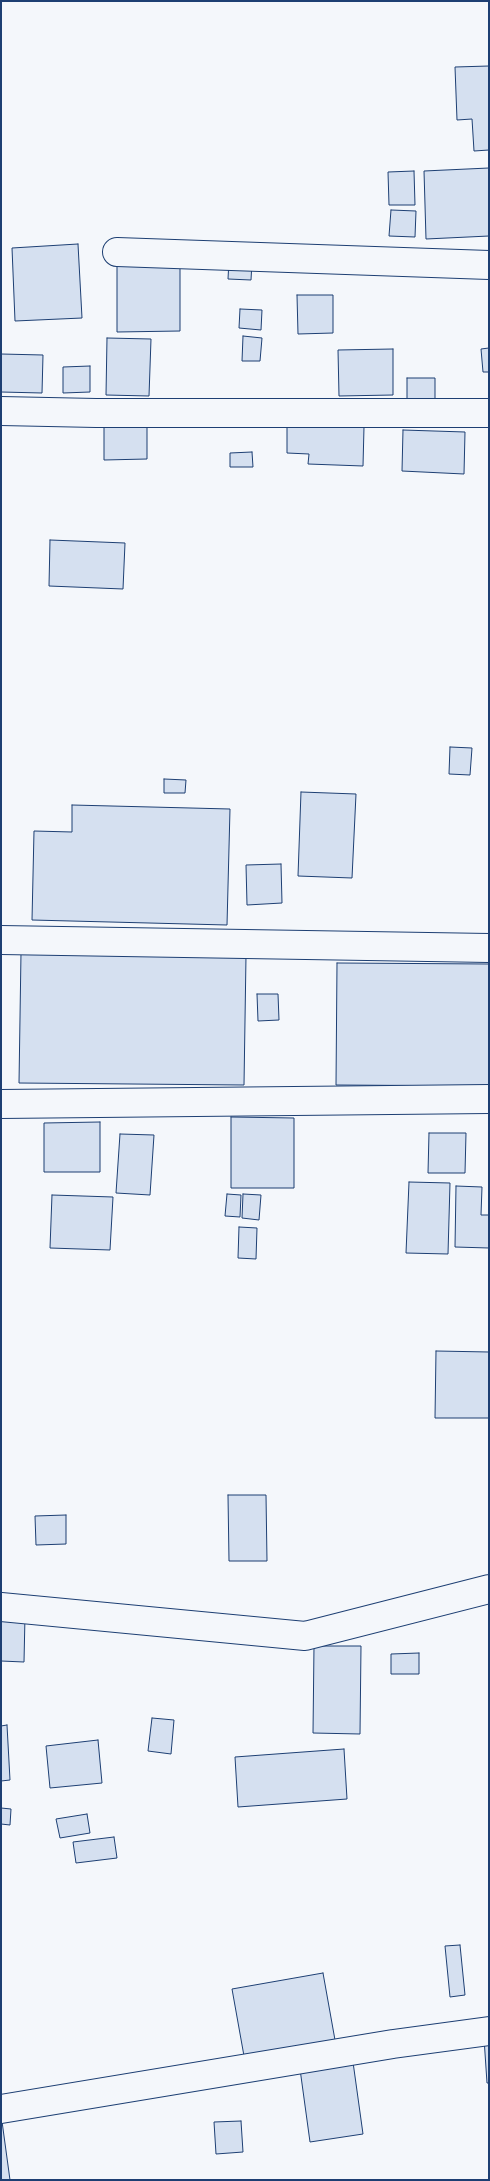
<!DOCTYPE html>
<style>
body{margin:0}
#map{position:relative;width:490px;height:2181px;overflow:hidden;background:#f4f7fb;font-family:"Golos Text",sans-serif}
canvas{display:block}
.frame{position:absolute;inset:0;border:2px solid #1d3f73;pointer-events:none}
</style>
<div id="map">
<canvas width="490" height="2181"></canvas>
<div class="frame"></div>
</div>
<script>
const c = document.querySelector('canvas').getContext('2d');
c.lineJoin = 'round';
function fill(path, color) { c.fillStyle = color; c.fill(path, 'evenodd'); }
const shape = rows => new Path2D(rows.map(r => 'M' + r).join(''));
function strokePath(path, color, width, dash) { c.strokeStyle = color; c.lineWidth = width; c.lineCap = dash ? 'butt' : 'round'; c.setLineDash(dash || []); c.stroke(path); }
const building = shape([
 [489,66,489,150,474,151,472,119,457,120,455,67,489,66],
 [489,168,489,236,426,239,424,171,489,168],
 [414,171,415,205,389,205,388,172,414,171],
 [391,210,416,211,415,237,389,236,391,210],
 [78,244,82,318,15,321,12,248,78,244],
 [229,260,252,262,251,280,228,279,229,260],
 [117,264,180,264,180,331,117,332,117,264],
 [297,295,333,295,333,333,298,334,297,295],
 [240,309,262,310,261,330,239,328,240,309],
 [243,336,262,338,260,361,242,361,243,336],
 [107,338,151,339,149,396,106,395,107,338],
 [489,348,489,372,483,372,481,349,489,348],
 [393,349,393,395,339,396,338,350,393,349],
 [1,354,43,355,42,393,1,392,1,354],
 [90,366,90,392,63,393,63,367,90,366],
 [407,378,435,378,435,401,407,400,407,378],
 [104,419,147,419,147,459,104,460,104,419],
 [287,424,364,427,363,466,308,464,309,454,287,453,287,424],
 [403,430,465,432,464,474,402,471,403,430],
 [252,452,253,467,230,467,230,453,252,452],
 [50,540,125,543,123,589,49,586,50,540],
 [450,747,472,748,470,775,449,774,450,747],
 [164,779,186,780,185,793,164,793,164,779],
 [301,792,356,794,352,878,298,876,301,792],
 [72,805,230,809,227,925,32,920,34,831,72,832,72,805],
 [281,864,282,903,247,905,246,865,281,864],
 [21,953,246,956,244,1085,19,1083,21,953],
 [337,963,489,964,489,1086,336,1085,337,963],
 [257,994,278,994,279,1020,258,1021,257,994],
 [231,1117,294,1118,294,1188,231,1188,231,1117],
 [100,1122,100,1172,44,1172,44,1123,100,1122],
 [429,1133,466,1133,465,1173,428,1173,429,1133],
 [120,1134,154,1135,150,1195,116,1193,120,1134],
 [409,1182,450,1183,448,1254,406,1253,409,1182],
 [456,1186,482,1187,481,1215,489,1215,489,1248,455,1247,456,1186],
 [227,1194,241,1195,240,1217,225,1216,227,1194],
 [243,1194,261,1195,259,1220,242,1218,243,1194],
 [52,1195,113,1197,110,1250,50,1248,52,1195],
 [239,1227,257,1228,256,1259,238,1258,239,1227],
 [436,1351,489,1352,489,1418,435,1418,436,1351],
 [228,1495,266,1495,267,1561,229,1561,228,1495],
 [66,1515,66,1544,36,1545,35,1516,66,1515],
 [1,1616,25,1616,24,1662,1,1661,1,1616],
 [314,1646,361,1646,360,1734,313,1733,314,1646],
 [419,1653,419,1674,391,1674,391,1654,419,1653],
 [152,1718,174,1720,171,1754,148,1751,152,1718],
 [7,1725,10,1780,1,1781,1,1726,7,1725],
 [98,1740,102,1783,50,1788,46,1746,98,1740],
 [344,1749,347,1799,238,1807,235,1757,344,1749],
 [1,1808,11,1809,10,1825,1,1824,1,1808],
 [87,1814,90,1833,60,1838,56,1819,87,1814],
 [114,1837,117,1858,76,1863,73,1842,114,1837],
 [460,1945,465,1995,450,1997,445,1946,460,1945],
 [323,1973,335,2040,244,2056,232,1989,323,1973],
 [484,2038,489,2038,489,2083,487,2083,484,2038],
 [353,2062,363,2134,310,2142,300,2069,353,2062],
 [1,2114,10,2180,1,2180,1,2114],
 [241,2121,243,2152,216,2154,214,2122,241,2121]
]);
fill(building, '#d5e0f0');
strokePath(building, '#1d3f73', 1);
const minor = shape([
 [117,252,489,265],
 [1,411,96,413,489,413],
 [1,940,489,948],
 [1,1104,489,1099],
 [1,1607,305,1636,489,1589],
 [1,2109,393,2044,489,2031]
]);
strokePath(minor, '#1d3f73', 30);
strokePath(minor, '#f4f7fb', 28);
</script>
